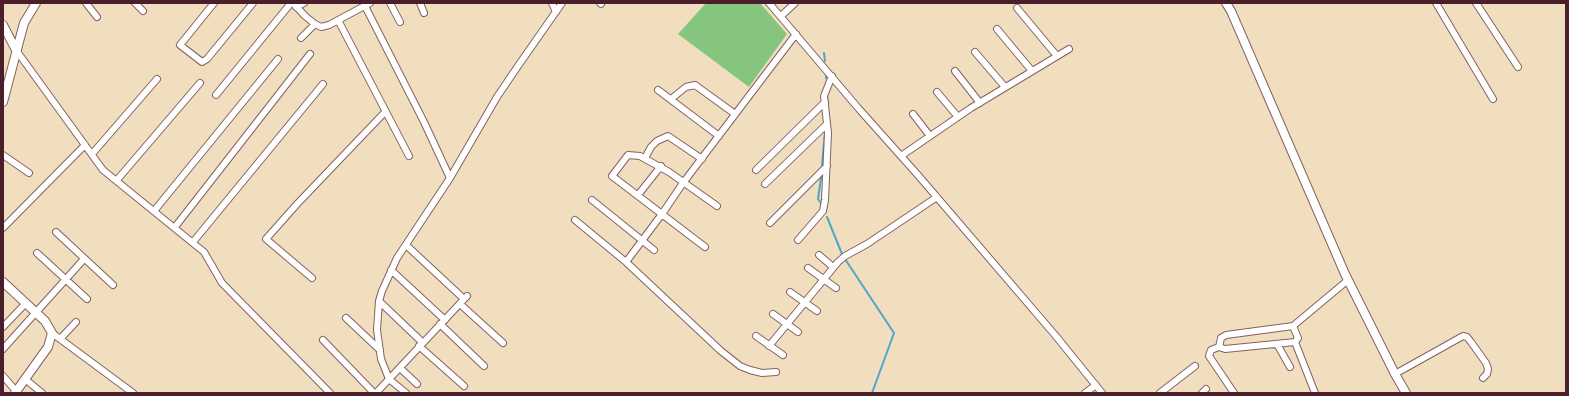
<!DOCTYPE html>
<style>
body{margin:0}
#map{position:relative;width:1569px;height:396px;overflow:hidden;background:#f1debf;font-family:"IM FELL Double Pica",serif}
canvas{display:block}
.frame{position:absolute;inset:0;border:4px solid #4a1f2b;pointer-events:none}
</style>
<div id="map">
<canvas width="1569" height="396"></canvas>
<div class="frame"></div>
</div>
<script>
const c = document.querySelector('canvas').getContext('2d');
c.lineJoin = 'round';
function fill(path, color) { c.fillStyle = color; c.fill(path, 'evenodd'); }
const shape = rows => new Path2D(rows.map(r => 'M' + r).join(''));
function strokePath(path, color, width, dash) { c.strokeStyle = color; c.lineWidth = width; c.lineCap = dash ? 'butt' : 'round'; c.setLineDash(dash || []); c.stroke(path); }
fill(shape([
 [706,3,760,3,787,34,749,87,678,34]
]), '#85c57d');
strokePath(shape([
 [824,53,825,61],
 [826,76,826,78],
 [827,94,828,106],
 [822,165,825,132],
 [821,203,818,199,821,178],
 [827,217,842,254],
 [845,259,894,333,872,393]
]), '#4aa8c9', 2);
const street = shape([
 [86,3,97,17],
 [135,3,143,11],
 [214,3,180,45,202,62,207,59,253,3],
 [293,3,305,16,315,24,321,27,329,25,370,3],
 [390,3,400,22],
 [420,3,424,13],
 [552,3,556,12],
 [600,3,601,4],
 [769,3,859,109,917,174,1055,335,1102,393],
 [1436,3,1493,99],
 [1476,3,1518,67],
 [365,6,424,122,450,178],
 [296,7,304,3],
 [1017,8,1057,56],
 [781,16,795,3],
 [338,20,409,156],
 [997,29,1032,71],
 [301,38,315,24],
 [16,50,103,170,204,252,222,283,330,393],
 [975,52,1005,87],
 [955,71,980,103],
 [658,90,719,136],
 [937,92,958,117],
 [216,95,291,3],
 [671,99,686,87,695,85,735,114],
 [913,114,930,136],
 [92,154,157,79],
 [3,155,29,173],
 [901,156,971,108,1069,49],
 [645,158,651,147,657,141,668,136,702,159],
 [756,170,825,102],
 [117,180,200,83],
 [765,184,827,124],
 [638,195,661,166],
 [592,200,654,250],
 [154,211,278,59],
 [575,220,626,262,721,351,740,366,750,370,762,373,776,372],
 [770,223,827,166],
 [175,227,310,54],
 [3,228,85,145],
 [56,232,113,285],
 [798,240,823,211,825,200,828,133,824,96,832,76],
 [193,242,323,84],
 [406,245,464,299],
 [705,247,612,176,628,155,640,156,669,172,717,206],
 [37,253,87,299],
 [819,255,833,267],
 [626,262,662,214,683,183,796,34],
 [808,268,836,288],
 [391,270,445,320],
 [312,278,266,239,298,203,385,112],
 [790,292,817,311],
 [379,301,423,343],
 [460,304,503,343],
 [773,314,798,332],
 [346,318,380,350],
 [440,324,484,366],
 [1293,326,1298,338,1295,342,1225,349,1219,347,1221,338,1226,335,1293,326,1348,280],
 [3,327,26,303],
 [52,333,133,393],
 [756,336,783,355],
 [60,339,76,322],
 [323,340,374,393],
 [1295,342,1315,393],
 [1277,344,1290,367],
 [419,346,464,386],
 [769,346,838,262,845,256,867,244,937,197],
 [1219,347,1211,350,1209,356,1234,393],
 [3,349,84,259],
 [400,368,417,384],
 [1395,374,1463,336,1467,337,1471,342,1486,363,1488,369,1487,374,1483,378],
 [3,376,16,391],
 [25,379,42,393],
 [376,393,467,296],
 [406,393,389,379,381,359,377,330,379,301,382,291,397,258,450,178,497,97,518,66,562,3],
 [1085,393,1096,385],
 [1160,393,1195,366],
 [1202,393,1206,389]
]);
const secondary = shape([
 [1226,3,1231,11,1345,274,1395,374,1406,393],
 [3,25,16,50],
 [3,102,24,23,36,3],
 [3,282,45,321,52,333,48,347,15,393]
]);
strokePath(street, '#84625f', 8);
strokePath(secondary, '#84625f', 10);
strokePath(street, '#fff', 6);
strokePath(secondary, '#fff', 8);
</script>
